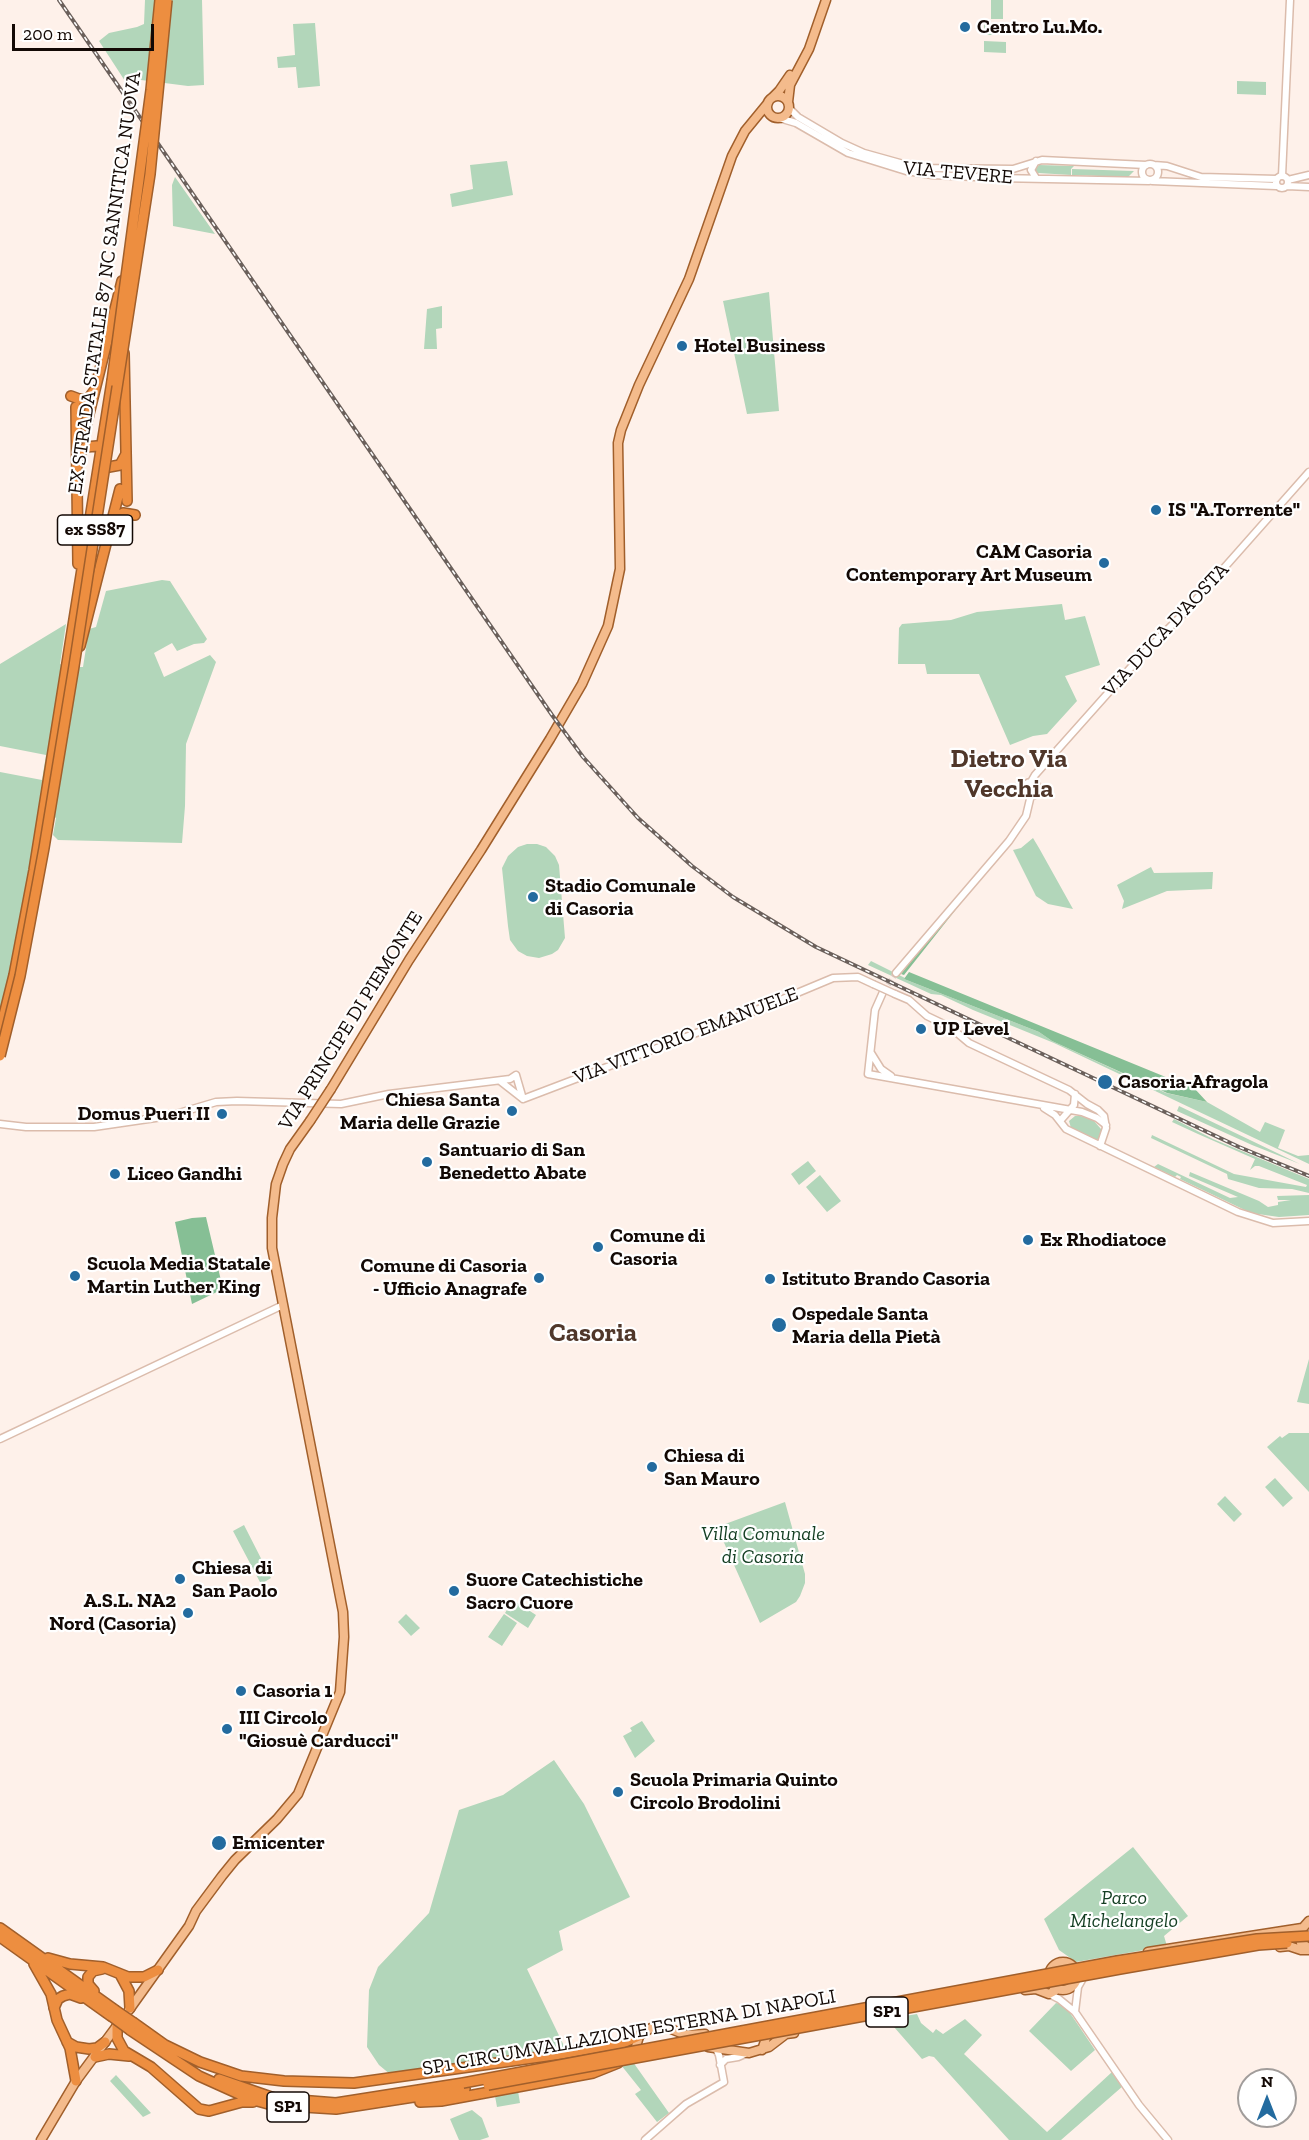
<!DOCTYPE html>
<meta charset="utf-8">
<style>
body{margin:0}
#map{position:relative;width:1309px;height:2140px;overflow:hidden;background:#fef1ea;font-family:"Zilla Slab",serif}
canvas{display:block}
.north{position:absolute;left:1237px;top:2068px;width:60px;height:60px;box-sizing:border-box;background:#fff;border:2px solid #a19d9b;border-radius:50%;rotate:0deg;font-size:16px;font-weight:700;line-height:24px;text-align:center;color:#130905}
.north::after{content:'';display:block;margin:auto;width:21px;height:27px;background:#236b9f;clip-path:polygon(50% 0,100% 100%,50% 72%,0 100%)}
.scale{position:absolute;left:12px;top:24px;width:142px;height:27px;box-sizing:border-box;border:3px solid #130905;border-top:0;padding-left:8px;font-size:18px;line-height:21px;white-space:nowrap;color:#130905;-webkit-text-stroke:4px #fff;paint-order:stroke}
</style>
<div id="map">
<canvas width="1309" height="2140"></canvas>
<div class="north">N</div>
<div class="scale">200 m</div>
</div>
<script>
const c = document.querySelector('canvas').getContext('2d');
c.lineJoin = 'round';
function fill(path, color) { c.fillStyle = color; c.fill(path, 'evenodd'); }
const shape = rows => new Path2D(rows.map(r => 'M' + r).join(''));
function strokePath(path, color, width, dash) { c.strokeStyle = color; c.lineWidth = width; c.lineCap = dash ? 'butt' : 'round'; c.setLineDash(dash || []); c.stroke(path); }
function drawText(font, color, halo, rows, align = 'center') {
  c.font = font + ' "Zilla Slab",serif'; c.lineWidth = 4.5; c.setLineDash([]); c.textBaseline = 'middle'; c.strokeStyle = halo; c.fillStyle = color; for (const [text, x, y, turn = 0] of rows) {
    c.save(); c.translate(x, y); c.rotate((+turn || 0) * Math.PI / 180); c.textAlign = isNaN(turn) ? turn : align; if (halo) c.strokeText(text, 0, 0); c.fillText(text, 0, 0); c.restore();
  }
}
fill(shape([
 [145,0,202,0,204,85,188,86,141,80,125,81,99,41,109,33,137,27,144,24],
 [991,0,1003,0,1003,19,991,19],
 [315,23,320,86,298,88,296,67,278,68,277,57,295,55,293,24],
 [984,23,1006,23,1006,35,984,35],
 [984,41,1006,42,1006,53,984,52],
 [1237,81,1266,82,1266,95,1237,94],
 [507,161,513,195,452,207,450,194,473,189,470,165],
 [1039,165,1074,166,1071,169,1071,175,1038,173,1035,170],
 [1072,169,1134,171,1128,177,1072,175],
 [175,177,215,234,173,226,172,185],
 [769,292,779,411,747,414,723,301],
 [442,306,442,328,436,329,437,349,424,349,427,309],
 [162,580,170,581,207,639,204,643,194,644,177,651,172,643,154,653,164,677,210,655,216,662,186,744,185,806,182,843,58,840,53,835,56,818,53,816,65,738,68,737,79,667,83,667,89,629,96,627,106,591],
 [1062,604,1065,620,1085,616,1100,665,1065,676,1077,701,1047,734,1033,736,1010,745,979,674,927,674,925,664,898,664,899,628,902,624,951,620,977,612],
 [66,624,60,664,63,665,34,846,18,937,0,1012,0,772,42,780,46,755,0,746,0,664],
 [1033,838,1039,848,1073,909,1048,904,1036,896,1013,850,1021,848],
 [527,844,537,844,546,847,555,856,559,865,565,938,558,950,552,954,539,958,527,956,518,951,510,940,508,926,502,868,508,856,518,847],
 [1151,867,1154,873,1213,872,1212,889,1167,891,1122,909,1124,901,1117,885],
 [871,961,905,978,904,979,1039,1032,1052,1041,1166,1093,1207,1102,1260,1132,1265,1122,1285,1130,1278,1148,1298,1156,1309,1155,1309,1164,1054,1043,973,1010,941,995,931,994,868,965],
 [1179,1106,1250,1140,1300,1164,1252,1145,1177,1111],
 [1075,1116,1081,1116,1094,1121,1101,1129,1101,1138,1096,1140,1071,1128,1069,1121],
 [1174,1119,1213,1139,1309,1179,1309,1193,1292,1189,1259,1188,1228,1179,1227,1174,1151,1138,1152,1135,1234,1174,1306,1187,1307,1185,1259,1166,1255,1166,1250,1170,1255,1159,1198,1134,1172,1122],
 [808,1161,816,1171,799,1185,791,1174],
 [1158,1164,1230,1198,1238,1197,1189,1176,1190,1172,1259,1201,1268,1207,1278,1205,1278,1202,1291,1200,1278,1200,1277,1196,1309,1195,1309,1215,1279,1217,1251,1213,1180,1179,1181,1177,1177,1175,1175,1177,1154,1167],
 [820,1175,841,1201,827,1212,806,1187],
 [1309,1359,1309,1404,1297,1402],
 [1289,1433,1309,1433,1309,1492,1267,1447,1280,1436,1282,1438],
 [1275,1478,1293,1498,1283,1507,1265,1487],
 [1225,1496,1242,1514,1234,1522,1217,1504],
 [785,1502,805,1574,805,1583,800,1596,796,1602,760,1623,717,1527],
 [244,1525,271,1578,261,1584,233,1531],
 [513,1600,536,1615,528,1628,505,1613],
 [406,1614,420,1628,411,1636,398,1622],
 [504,1614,517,1623,502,1646,488,1637],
 [642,1721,655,1741,635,1758,623,1736,632,1731,630,1728],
 [554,1760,584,1804,630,1897,559,1931,563,1950,527,1969,566,2050,391,2075,379,2065,367,2047,369,1990,378,1967,429,1913,459,1810,503,1795],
 [1133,1847,1188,1916,1164,1936,1167,1946,1076,1962,1059,1950,1044,1919],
 [1056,2003,1060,2004,1068,2010,1095,2050,1071,2071,1029,2031],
 [917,2014,921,2023,933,2033,936,2029,943,2034,965,2019,982,2035,964,2054,1047,2132,1112,2072,1123,2086,1061,2140,1009,2140,934,2057,929,2056,922,2059,887,2019],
 [633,2062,669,2113,657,2122,635,2094,641,2090,621,2065],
 [116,2075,151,2113,143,2117,110,2081],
 [518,2091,520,2103,497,2107,495,2096],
 [472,2110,482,2118,489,2137,480,2140,459,2140,450,2119]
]), '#b2d6ba');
fill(shape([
 [961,903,904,975,901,974,920,949],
 [909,972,1195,1089,1207,1102,1167,1093,1052,1041,1039,1032,904,979],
 [206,1217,223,1289,192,1304,175,1222,192,1218]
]), '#86bf95');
strokePath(shape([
 [883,992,896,973]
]), '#dbcec8', 6, [6, 3]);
const minor = shape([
 [789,108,798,117,842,143,864,153,907,165,929,168,1013,169,1042,160,1146,165],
 [779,118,796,123,848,153,906,171,932,175,997,178,1149,181],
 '1142 172a8 8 0 1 1 16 0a8 8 0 1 1-16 0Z',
 [1154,165,1167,166,1201,177,1277,179],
 '1276 182a6 6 0 1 1 12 0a6 6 0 1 1-12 0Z',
 [1282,176,1290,0],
 [1036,178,1031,170,1036,161],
 [1288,180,1309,175],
 [1152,181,1276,186],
 [1287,186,1309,187],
 [1031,782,1035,775,1141,656,1185,612,1309,472],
 '1024 789a7 7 0 1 1 14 0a7 7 0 1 1-14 0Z',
 [896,973,1009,841,1026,816,1031,795],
 [883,992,875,1010,868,1074,1082,1112,1097,1118,1106,1125],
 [895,994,909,1000,927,1016,950,1027,969,1043,1069,1090,1087,1104,1098,1110,1104,1116,1106,1128,1100,1146],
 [871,1053,881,1069,891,1076],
 [500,1081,523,1099],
 [523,1099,754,1011,833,978,858,977,873,984],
 [1044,1108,1055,1115,1066,1129,1238,1212,1273,1223,1309,1221],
 [1060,1121,1074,1105,1075,1094],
 [0,1124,26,1127,94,1127,169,1116,216,1102,237,1101,341,1104,389,1094,510,1079,516,1075,523,1099],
 [0,1439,283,1305],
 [1049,1994,1059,1999,1075,2012,1139,2105,1168,2140],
 [1075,2012,1078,1987,1082,1980],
 [720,2065,726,2059,738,2057,745,2054],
 [645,2140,686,2104,724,2082,719,2055,715,2047]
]);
const major = shape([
 '767 107a11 11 0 1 1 22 0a11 11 0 1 1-22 0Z',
 [773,97,779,91,790,75],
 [788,102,790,85,809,49,826,0],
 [331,1089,409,960,481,850,550,739,582,684,608,626,620,569,618,443,621,430,639,385,689,279,732,156,745,131,768,103],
 [1309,1921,1301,1930,1300,1937,1301,1943,1309,1948],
 [1280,1947,1289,1946,1301,1950,1309,1950],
 [1148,1952,1302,1928],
 '1049 1976a14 14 0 1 1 28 0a14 14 0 1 1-28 0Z',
 [1025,1990,1036,1989,1049,1994,1058,1989],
 [129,2010,189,1926,196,1911,222,1876,235,1860,277,1819,298,1794,340,1692,344,1637,343,1612,272,1248,272,1218,276,1184,283,1164,290,1149,310,1121],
 [708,2047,749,2053,769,2047,786,2034,794,2033],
 [762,2050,766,2038,764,2028],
 [639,2056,636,2047,639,2036,651,2028,666,2027,686,2035,705,2034],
 [41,2140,76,2081,119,2023]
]);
const highway = shape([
 [124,353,127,501],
 [71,396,79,399,88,399,94,391],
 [76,407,78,564],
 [86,426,122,281],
 [78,455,86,447,97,446],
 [109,467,120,465,126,454],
 [113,519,123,513,135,515],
 [80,646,120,489],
 [0,1031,14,975,34,870,112,381],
 [0,1928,115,2010],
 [0,1937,111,2016],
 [48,1958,70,1964,103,1967,128,1977,144,1977,158,1970],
 [34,1964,51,1994,57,2020,70,2048,76,2081],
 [121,1976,129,1991,130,2008],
 [94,1991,88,1984,88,1977,93,1971,102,1969],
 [54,2008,58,1999,63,1996,70,1994,81,1998],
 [134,2023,169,2048],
 [117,2026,117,2038,124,2051,151,2067,199,2109,209,2111,242,2102,253,2102],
 [130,2030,199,2076,250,2099,272,2105,336,2109,465,2089],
 [67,2042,76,2047,89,2049,97,2048,105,2042],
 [165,2045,200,2062,241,2076,284,2081,354,2083,561,2054,623,2043,639,2036],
 [95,2057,109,2054,129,2056],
 [219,2079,274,2098,336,2103,463,2083],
 [420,2102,441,2101,593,2073,618,2063]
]);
strokePath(minor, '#dbbcac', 9);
strokePath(major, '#a15f2b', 11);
strokePath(highway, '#a15f2b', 12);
strokePath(minor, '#fff', 6);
strokePath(major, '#f4bb8c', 8);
strokePath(highway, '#ed8e40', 9);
const rail = shape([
 [59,0,552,715,583,757,638,818,692,866,733,897,816,947,1239,1147,1309,1176]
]);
strokePath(rail, '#6b605b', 4);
strokePath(rail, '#fff', 1.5, [4.5]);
const minorBridge = shape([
 [873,984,895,994]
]);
const majorBridge = shape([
 [310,1121,331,1089]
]);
const highwayBridge = shape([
 [112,381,151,90,160,0],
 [0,1056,20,976,44,848,74,666,150,174,167,0],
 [115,2010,134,2023],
 [111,2016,130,2030],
 [463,2083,1117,1961,1257,1939,1309,1936],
 [488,2085,1120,1969,1258,1945,1287,1943]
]);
strokePath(minorBridge, '#dbbcac', 9, []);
strokePath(majorBridge, '#a15f2b', 11, []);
strokePath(highwayBridge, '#a15f2b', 12, []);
strokePath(minorBridge, '#fff', 6);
strokePath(majorBridge, '#f4bb8c', 8);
strokePath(highwayBridge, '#ed8e40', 9);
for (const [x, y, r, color] of [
 [965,27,6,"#236b9f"],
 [682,346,6,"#236b9f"],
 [1156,510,6,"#236b9f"],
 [1104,563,6,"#236b9f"],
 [533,897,6,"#236b9f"],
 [921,1029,6,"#236b9f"],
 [1105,1082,8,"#236b9f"],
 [512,1111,6,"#236b9f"],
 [222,1114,6,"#236b9f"],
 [427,1162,6,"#236b9f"],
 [115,1174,6,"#236b9f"],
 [1028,1240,6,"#236b9f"],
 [598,1247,6,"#236b9f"],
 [75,1276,6,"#236b9f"],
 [539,1278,6,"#236b9f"],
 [770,1279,6,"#236b9f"],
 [779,1325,8,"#236b9f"],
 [652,1467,6,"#236b9f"],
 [180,1579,6,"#236b9f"],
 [454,1591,6,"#236b9f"],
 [188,1613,6,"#236b9f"],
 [241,1691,6,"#236b9f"],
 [227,1729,6,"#236b9f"],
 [618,1792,6,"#236b9f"],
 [219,1843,8,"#236b9f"]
]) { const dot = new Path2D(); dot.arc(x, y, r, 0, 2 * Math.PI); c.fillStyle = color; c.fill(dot); strokePath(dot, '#fff', 2); }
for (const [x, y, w] of [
 [95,530,75],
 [887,2012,42],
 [288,2107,42]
]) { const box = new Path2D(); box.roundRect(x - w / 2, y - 15, w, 30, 4.5); c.fillStyle = '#fff'; c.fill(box); strokePath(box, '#130905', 1.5); }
drawText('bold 18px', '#130905', null, [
 ["ex SS87",95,530],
 ["SP1",887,2012],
 ["SP1",288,2107]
]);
drawText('bold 20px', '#130905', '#fff', [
 ["Centro Lu.Mo.",977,27],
 ["Hotel Business",694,346],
 ["IS \"A.Torrente\"",1168,510],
 ["CAM Casoria",1092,552,"right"],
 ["Contemporary Art Museum",1092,575,"right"],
 ["Stadio Comunale",545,886],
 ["di Casoria",545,909],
 ["UP Level",933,1029],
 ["Casoria-Afragola",1118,1082],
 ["Chiesa Santa",500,1100,"right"],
 ["Maria delle Grazie",500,1123,"right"],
 ["Domus Pueri II",210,1114,"right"],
 ["Santuario di San",439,1150],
 ["Benedetto Abate",439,1173],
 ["Liceo Gandhi",127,1174],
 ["Comune di",610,1236],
 ["Casoria",610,1259],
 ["Ex Rhodiatoce",1040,1240],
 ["Scuola Media Statale",87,1264],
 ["Martin Luther King",87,1287],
 ["Comune di Casoria",527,1266,"right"],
 ["- Ufficio Anagrafe",527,1289,"right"],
 ["Istituto Brando Casoria",782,1279],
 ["Ospedale Santa",792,1314],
 ["Maria della Pietà",792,1337],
 ["Chiesa di",664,1456],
 ["San Mauro",664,1479],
 ["Chiesa di",192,1568],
 ["San Paolo",192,1591],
 ["Suore Catechistiche",466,1580],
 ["Sacro Cuore",466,1603],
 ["A.S.L. NA2",176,1601,"right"],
 ["Nord (Casoria)",176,1624,"right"],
 ["Casoria 1",253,1691],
 ["III Circolo",239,1718],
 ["\"Giosuè Carducci\"",239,1741],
 ["Scuola Primaria Quinto",630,1780],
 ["Circolo Brodolini",630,1803],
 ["Emicenter",232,1843]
], 'left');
drawText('20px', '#130905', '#fff', [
 ["VIA TEVERE",958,173,5],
 ["EX STRADA STATALE 87 NC SANNITICA NUOVA",105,283,-82],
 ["VIA DUCA D'AOSTA",1166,630,-47],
 ["VIA PRINCIPE DI PIEMONTE",351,1021,-58],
 ["VIA VITTORIO EMANUELE",686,1036,-21],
 ["SP1 CIRCUMVALLAZIONE ESTERNA DI NAPOLI",629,2033,-10]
]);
drawText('italic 20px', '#133e22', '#fff', [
 ["Villa Comunale",763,1534],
 ["di Casoria",763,1557],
 ["Parco",1124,1898],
 ["Michelangelo",1124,1921]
]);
drawText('bold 26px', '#50372a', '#fff', [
 ["Dietro Via",1009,760],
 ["Vecchia",1009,790],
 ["Casoria",593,1334]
]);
</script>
